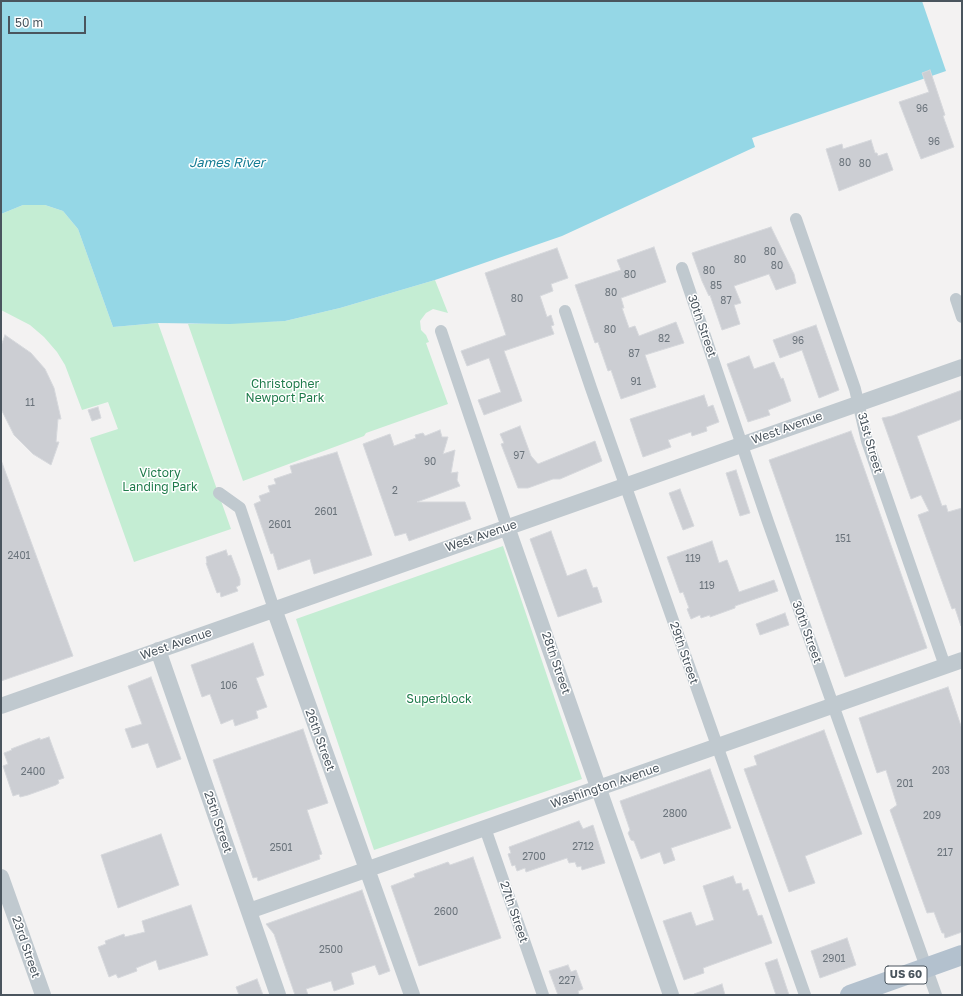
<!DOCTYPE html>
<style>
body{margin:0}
#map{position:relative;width:963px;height:996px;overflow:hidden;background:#f3f2f2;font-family:"Golos Text",sans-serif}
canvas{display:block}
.frame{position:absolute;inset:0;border:2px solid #4a555e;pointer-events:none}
.scale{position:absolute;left:8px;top:16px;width:78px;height:18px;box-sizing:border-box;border:2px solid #4a555e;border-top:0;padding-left:5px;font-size:12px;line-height:14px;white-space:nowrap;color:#4a555e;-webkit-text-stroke:3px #fff;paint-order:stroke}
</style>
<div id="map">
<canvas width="963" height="996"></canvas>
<div class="frame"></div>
<div class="scale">50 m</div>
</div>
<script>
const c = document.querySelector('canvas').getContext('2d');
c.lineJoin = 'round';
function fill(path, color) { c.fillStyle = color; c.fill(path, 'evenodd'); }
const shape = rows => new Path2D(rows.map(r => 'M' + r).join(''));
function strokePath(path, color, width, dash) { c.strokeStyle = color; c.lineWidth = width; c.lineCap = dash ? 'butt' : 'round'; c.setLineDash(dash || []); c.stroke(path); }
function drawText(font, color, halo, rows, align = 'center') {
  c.font = font + ' "Golos Text",sans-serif'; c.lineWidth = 3; c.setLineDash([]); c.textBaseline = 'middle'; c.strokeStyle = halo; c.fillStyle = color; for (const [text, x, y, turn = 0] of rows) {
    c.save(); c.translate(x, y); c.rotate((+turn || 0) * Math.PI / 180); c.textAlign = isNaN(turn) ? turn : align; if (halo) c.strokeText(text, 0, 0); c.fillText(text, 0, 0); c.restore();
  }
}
fill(shape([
 [23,205,45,205,63,211,78,229,113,327,158,323,231,529,134,562,90,438,118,429,108,402,82,410,65,365,57,352,44,337,30,325,1,310,1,214],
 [435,280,448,313,433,309,426,313,420,321,421,330,426,335,429,342,426,343,448,404,366,433,364,436,243,481,188,324,285,321,340,308],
 [503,546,582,779,374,850,296,619]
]), '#c4edd3');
fill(shape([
 [1,1,922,1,946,71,752,138,755,147,562,236,435,280,340,308,285,321,230,324,158,323,113,327,78,229,63,211,45,205,23,205,1,214]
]), '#95d7e6');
const building = shape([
 [930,70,945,115,943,116,954,147,921,159,899,102,929,92,922,73,930,70],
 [871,140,875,153,877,153,878,156,887,153,893,170,839,191,826,149,842,144,843,149,871,140],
 [771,227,794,274,796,283,776,290,769,274,734,286,741,303,734,305,740,324,722,330,710,295,709,296,702,281,692,253,771,227],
 [654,247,666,282,621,298,624,308,622,308,629,328,635,326,639,336,676,322,684,343,645,355,656,387,621,399,611,370,608,371,598,342,595,343,575,285,621,270,617,260,654,247],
 [557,248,568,278,551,284,553,291,540,296,547,317,551,315,554,325,551,326,554,334,504,351,522,401,484,415,478,400,501,392,489,358,467,366,461,351,506,335,485,273,557,248],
 [816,325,839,390,819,398,802,350,780,358,773,340,816,325],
 [5,335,31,353,45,369,54,388,61,419,58,419,56,442,59,442,51,465,33,454,14,435,1,409,1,346,5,335],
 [749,356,754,369,774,362,781,379,783,378,791,401,768,410,770,415,748,422,727,364,749,356],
 [962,390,962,419,917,436,942,506,946,505,948,512,962,508,961,626,955,608,952,609,918,515,929,511,921,495,911,499,882,418,892,416,962,390],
 [704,395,708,407,713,405,719,422,706,427,707,431,692,436,691,432,668,440,671,447,643,457,630,419,704,395],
 [98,407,101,418,92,421,88,410,98,407],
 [520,426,531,456,538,464,595,441,602,461,560,479,553,479,528,488,518,488,501,444,504,443,500,434,520,426],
 [440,430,442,437,448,437,443,454,455,450,451,473,458,472,457,480,460,486,417,502,465,502,471,519,409,541,406,533,395,536,363,444,390,434,394,446,416,438,415,435,423,433,425,436,440,430],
 [851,431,927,648,845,677,769,460,851,431],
 [337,452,372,555,314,574,310,559,278,570,273,553,271,554,254,504,261,501,259,496,270,492,268,486,276,484,274,479,292,473,290,466,337,452],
 [1,460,73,656,1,681,1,460],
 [736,470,750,513,740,516,726,473,736,470],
 [680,489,694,526,683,530,669,493,680,489],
 [551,531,567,576,586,569,593,588,597,587,602,602,558,617,530,539,551,531],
 [712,541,719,563,727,560,739,592,774,580,778,591,735,606,735,608,710,617,710,615,701,618,700,615,691,619,687,609,689,608,683,592,680,593,667,557,712,541],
 [226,550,228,556,231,555,240,579,240,585,236,587,238,591,221,597,220,592,217,593,206,563,207,563,206,557,226,550],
 [785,613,789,625,760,635,756,624,785,613],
 [253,643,264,675,256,678,267,707,256,711,258,718,235,726,233,719,221,724,210,694,202,697,191,665,253,643],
 [151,677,181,759,157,768,148,743,132,748,125,729,142,724,128,686,151,677],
 [948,687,962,729,962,932,945,938,944,933,942,933,934,912,927,913,890,810,897,805,886,770,877,773,859,718,948,687],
 [303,729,328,803,307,810,322,854,319,855,320,859,258,881,257,877,253,878,213,760,303,729],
 [824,730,862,834,805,856,815,883,789,892,744,769,757,765,754,756,824,730],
 [49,737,64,778,58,780,59,783,56,785,28,795,20,797,19,794,13,796,3,766,8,764,4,753,12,750,11,749,40,738,40,740,49,737],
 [710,769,731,828,671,848,675,860,664,864,660,852,641,859,634,841,631,840,628,833,630,830,620,801,710,769],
 [579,821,583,829,593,825,605,863,582,870,581,866,577,867,575,862,569,863,567,858,526,872,525,868,517,871,515,865,512,866,508,854,511,853,509,847,579,821],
 [161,834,179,885,118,908,101,855,161,834],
 [473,857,501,938,419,966,391,886,415,877,414,874,437,866,448,862,450,865,473,857],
 [733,876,736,884,741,883,743,891,748,889,758,916,762,915,772,943,703,968,704,973,684,980,663,921,691,912,696,926,714,920,703,886,733,876],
 [362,890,390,971,379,975,375,965,351,973,354,984,334,991,331,981,306,989,308,995,295,995,274,934,266,924,362,890],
 [191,905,208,955,159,970,156,960,136,968,137,971,118,978,116,974,109,977,98,947,106,944,105,941,124,934,125,937,145,932,142,921,191,905],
 [847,938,856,965,820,978,811,951,847,938],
 [777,959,789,995,776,995,765,963,777,959],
 [568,965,571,972,576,970,583,989,578,991,579,995,558,995,549,971,568,965],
 [257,979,263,995,239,995,236,987,257,979],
 [722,984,725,995,695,995,694,994,722,984]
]);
fill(building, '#ccced3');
strokePath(building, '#d6d8dc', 1);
strokePath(shape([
 [796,219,855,389,867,441,945,666],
 [682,268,768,522,936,995],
 [956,299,962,317],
 [565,311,591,388,805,995],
 [441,331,507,527],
 [219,493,240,508,274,609],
 [485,828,543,995]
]), '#c0c9cf', 12);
strokePath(shape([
 [507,527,671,995],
 [274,609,412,995],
 [158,650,278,995],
 [1,706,962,367],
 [1,877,43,995],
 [249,911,962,660]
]), '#c0c9cf', 16);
strokePath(shape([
 [850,995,962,955]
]), '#b3c1ce', 20);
drawText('10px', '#6a737b', null, [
 ["96",922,109],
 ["96",934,142],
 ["80",845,163],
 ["80",865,164],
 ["80",770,252],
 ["80",740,260],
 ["80",777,266],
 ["80",709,271],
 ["80",630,275],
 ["85",716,286],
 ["80",611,293],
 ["80",517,299],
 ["87",726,301],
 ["80",610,330],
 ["82",664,339],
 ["96",798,341],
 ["87",634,354],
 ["91",636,382],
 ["11",30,403],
 ["97",519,456],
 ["90",430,462],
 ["2",395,491],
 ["2601",326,512],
 ["2601",280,525],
 ["151",843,539],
 ["2401",19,556],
 ["119",693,559],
 ["119",707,586],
 ["106",229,686],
 ["203",941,771],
 ["2400",33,772],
 ["201",905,784],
 ["2800",675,814],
 ["209",932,816],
 ["2712",583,847],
 ["2501",281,848],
 ["217",945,853],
 ["2700",534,857],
 ["2600",446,912],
 ["2500",331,950],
 ["2901",834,959],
 ["227",567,981]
]);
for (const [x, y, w] of [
 [906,975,42]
]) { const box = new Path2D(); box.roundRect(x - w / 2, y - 9, w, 18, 3); c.fillStyle = '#fff'; c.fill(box); strokePath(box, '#4a555e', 1); }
drawText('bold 11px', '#4a555e', null, [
 ["US 60",906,975]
]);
drawText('12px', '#4a555e', '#fff', [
 ["30th Street",702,326,71],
 ["West Avenue",787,428,-20],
 ["31st Street",870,443,74],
 ["West Avenue",481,536,-19],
 ["30th Street",807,632,70],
 ["West Avenue",176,644,-19],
 ["29th Street",684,653,71],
 ["28th Street",556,663,71],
 ["26th Street",320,740,70],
 ["Washington Avenue",605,786,-19],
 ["25th Street",218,822,71],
 ["27th Street",514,912,71],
 ["23rd Street",26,947,71]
]);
drawText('12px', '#1f7b4b', '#fff', [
 ["Christopher",285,384],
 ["Newport Park",285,398],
 ["Victory",160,473],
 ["Landing Park",160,487],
 ["Superblock",439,699]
]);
drawText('italic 13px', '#167d95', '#fff', [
 ["James River",227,163]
]);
</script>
